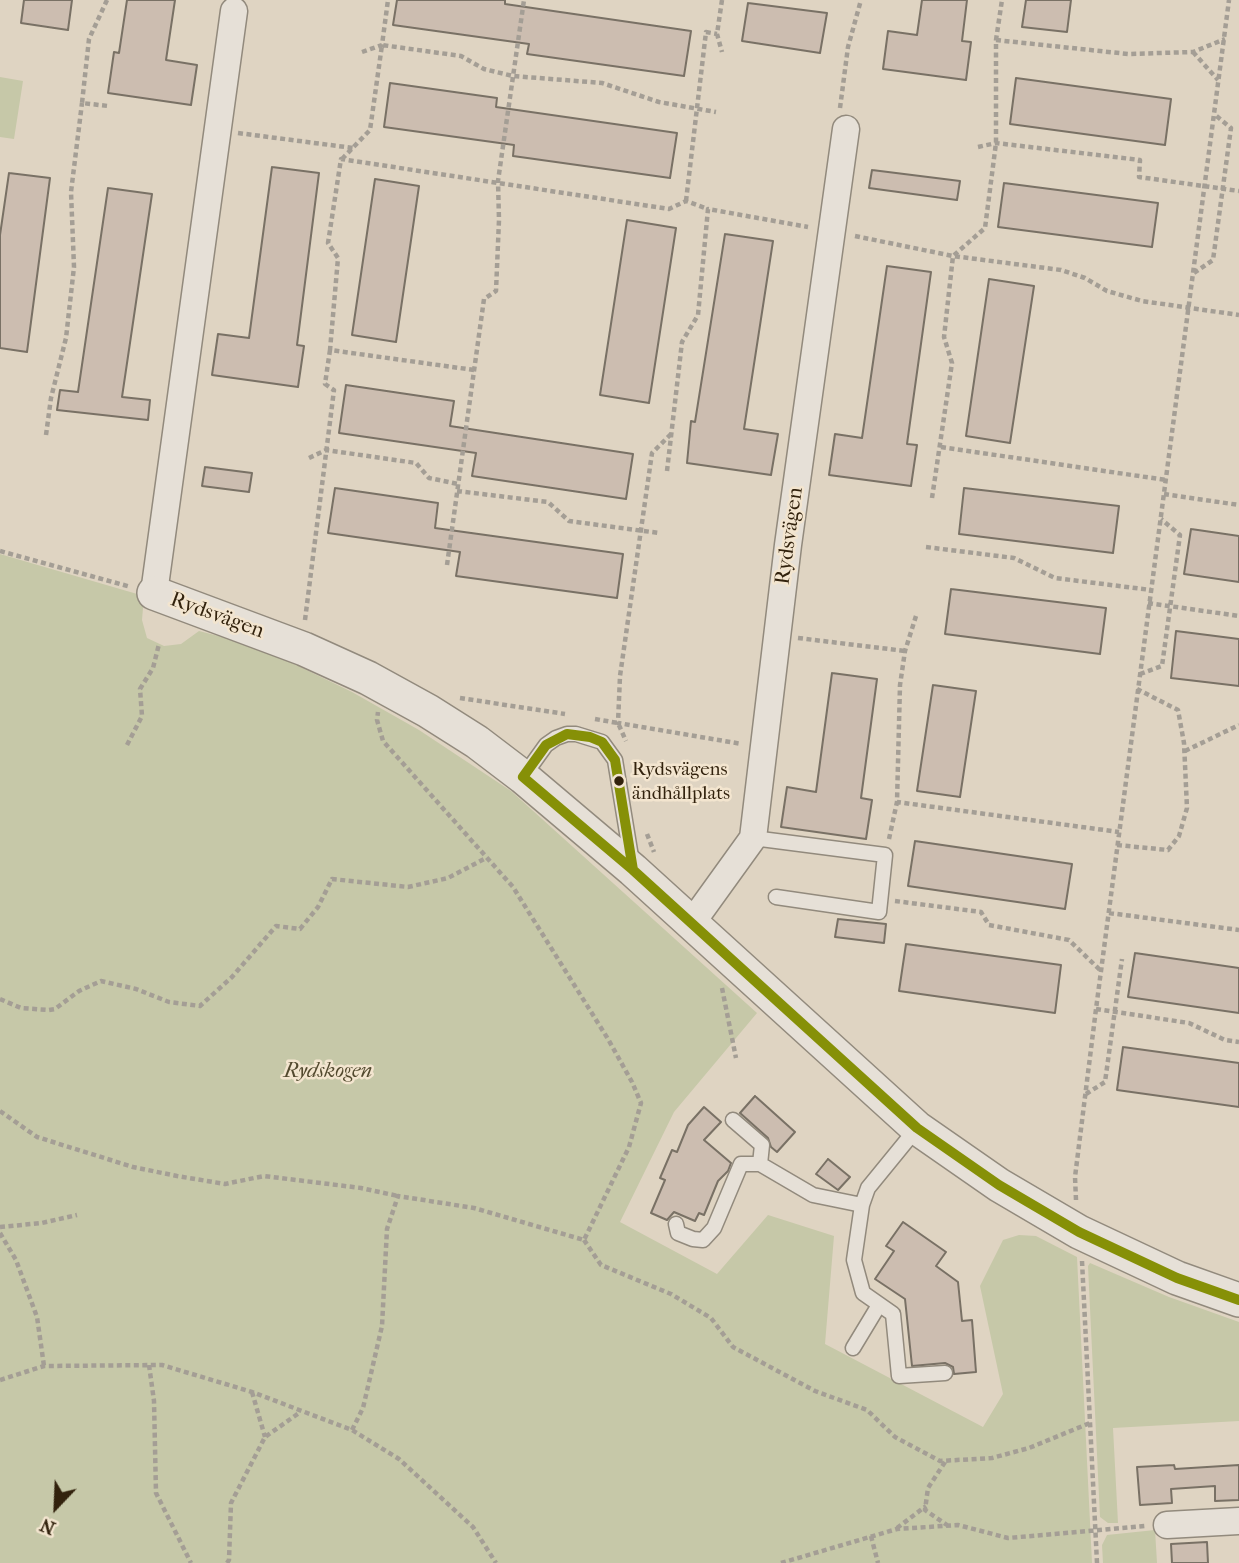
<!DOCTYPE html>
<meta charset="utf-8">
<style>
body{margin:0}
#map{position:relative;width:1239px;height:1563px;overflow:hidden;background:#dfd4c2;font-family:"IM FELL French Canon",serif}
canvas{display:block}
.north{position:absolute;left:21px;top:1472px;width:70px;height:70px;-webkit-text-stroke:5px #f3e5cf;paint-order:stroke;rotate:203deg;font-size:19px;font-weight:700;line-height:28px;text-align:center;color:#32220d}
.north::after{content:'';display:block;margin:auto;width:24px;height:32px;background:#32220d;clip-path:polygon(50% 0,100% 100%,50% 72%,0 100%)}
</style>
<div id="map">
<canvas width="1239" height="1563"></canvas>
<div class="north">N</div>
</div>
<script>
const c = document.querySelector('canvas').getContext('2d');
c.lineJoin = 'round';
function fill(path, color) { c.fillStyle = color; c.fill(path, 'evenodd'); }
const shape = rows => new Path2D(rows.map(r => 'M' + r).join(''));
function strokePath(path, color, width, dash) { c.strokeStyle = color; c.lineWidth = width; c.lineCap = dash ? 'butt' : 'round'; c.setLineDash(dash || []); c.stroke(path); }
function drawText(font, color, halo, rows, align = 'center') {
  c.font = font + ' "IM FELL French Canon",serif'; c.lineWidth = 5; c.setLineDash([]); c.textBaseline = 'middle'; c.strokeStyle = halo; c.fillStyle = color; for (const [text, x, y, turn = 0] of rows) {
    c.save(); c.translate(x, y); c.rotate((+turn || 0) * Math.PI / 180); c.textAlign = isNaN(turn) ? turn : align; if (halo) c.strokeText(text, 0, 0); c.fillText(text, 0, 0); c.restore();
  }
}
fill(shape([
 [0,77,23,81,14,139,0,137],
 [0,554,144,596,142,620,147,638,164,646,181,644,199,631,230,639,292,663,352,692,419,730,511,791,757,1013,674,1112,620,1222,717,1274,768,1215,834,1236,825,1344,983,1427,1003,1394,980,1286,1003,1240,1019,1235,1036,1236,1077,1257,1092,1563,0,1563],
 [1090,1263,1169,1297,1239,1322,1239,1421,1113,1428,1118,1523,1108,1523,1100,1517,1088,1266],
 [1155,1530,1157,1563,1103,1563,1102,1545,1107,1535]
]), '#c6c8a8');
const building = shape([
 [24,0,72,0,68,30,21,23,24,0],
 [127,0,175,0,166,60,197,65,191,105,108,93,114,52,119,53,127,0],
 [397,0,505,0,505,4,691,31,684,76,527,54,529,44,393,25,397,0],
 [922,0,967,0,962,41,971,42,966,80,883,69,888,31,917,35,922,0],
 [1026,0,1071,0,1067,32,1022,27,1026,0],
 [748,3,827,13,820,53,742,41,748,3],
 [1016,78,1171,99,1165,145,1010,124,1016,78],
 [390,83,497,98,496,107,677,133,670,178,513,156,514,145,384,127,390,83],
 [272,167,319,173,297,345,304,346,298,387,212,375,218,334,249,338,272,167],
 [872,170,960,181,957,200,869,188,872,170],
 [9,173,50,178,27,352,0,348,0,235,9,173],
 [375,179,419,186,396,342,352,335,375,179],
 [1004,183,1158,203,1152,247,998,227,1004,183],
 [108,188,152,194,122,397,150,400,148,420,57,410,60,390,78,392,108,188],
 [627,220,676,228,649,403,600,395,627,220],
 [725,234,773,241,744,429,778,434,771,475,687,463,691,421,695,422,725,234],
 [887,266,931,272,907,444,917,445,911,486,829,475,835,434,862,438,887,266],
 [989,279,1034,286,1010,443,966,436,989,279],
 [346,385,454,401,450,426,633,454,626,499,472,476,476,453,339,433,346,385],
 [205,467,252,473,249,492,202,486,205,467],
 [335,488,438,503,435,528,623,554,617,598,456,576,460,552,328,533,335,488],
 [964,488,1119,506,1113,553,959,534,964,488],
 [1191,529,1239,536,1239,582,1184,574,1191,529],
 [951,589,1106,608,1100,654,945,634,951,589],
 [1176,631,1239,639,1239,686,1171,678,1176,631],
 [832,673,877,679,861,798,872,800,866,839,781,827,787,787,816,792,832,673],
 [933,685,976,691,960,797,917,791,933,685],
 [915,841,1072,864,1065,909,908,886,915,841],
 [838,919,886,924,884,943,835,937,838,919],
 [906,944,1061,965,1055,1013,899,991,906,944],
 [1135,953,1239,968,1239,1013,1128,997,1135,953],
 [1123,1047,1239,1063,1239,1107,1117,1090,1123,1047],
 [755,1096,795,1132,777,1152,771,1147,768,1138,740,1113,755,1096],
 [704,1107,721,1122,704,1140,731,1163,728,1171,718,1181,704,1215,699,1213,695,1221,674,1212,667,1220,651,1213,665,1180,660,1178,672,1150,677,1152,688,1125,704,1107],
 [828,1159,850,1177,838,1190,816,1174,828,1159],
 [903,1222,946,1252,936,1266,958,1282,962,1321,972,1320,976,1372,954,1374,953,1367,945,1363,912,1366,905,1299,875,1279,894,1251,886,1246,903,1222],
 [1174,1465,1175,1469,1239,1465,1239,1500,1215,1501,1215,1486,1171,1489,1172,1503,1140,1505,1137,1467,1174,1465],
 [1207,1542,1208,1563,1172,1563,1171,1544,1207,1542]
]);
fill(building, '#ccbdb0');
strokePath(building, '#797165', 2);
const service = shape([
 [523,777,546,745,556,738,567,734,576,734,602,742,615,760,632,863],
 [753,838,885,855,879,912,776,897],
 [733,1120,762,1145,760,1164,813,1195,862,1205],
 [917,1128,868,1188,862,1205,854,1260,863,1293,893,1314,899,1376,945,1373],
 [676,1224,678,1233,693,1239,703,1240,714,1228,741,1164,760,1164],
 [853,1348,879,1305]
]);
const minor = shape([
 [154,593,234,11],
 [691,924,753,838,788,545,846,129],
 [1167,1525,1239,1521]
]);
const tertiary = shape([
 [154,593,304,649,368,678,428,711,477,742,523,777,633,870,917,1128,999,1185,1079,1232,1177,1278,1239,1300]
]);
strokePath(service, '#928a7d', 17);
strokePath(minor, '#928a7d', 29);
strokePath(tertiary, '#928a7d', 36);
strokePath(shape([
 [107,0,89,39,82,103,108,106],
 [722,0,717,34,722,52],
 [996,40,1128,54,1193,52,1225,39],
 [362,52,382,45,388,0],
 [1193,52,1218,80],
 [840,108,848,47,861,0],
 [238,133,353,148],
 [978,147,996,143,1140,160,1139,177,1239,191],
 [342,159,370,130,382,45,461,56,484,69,513,76,602,83,659,102,716,112],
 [686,201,706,32,717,34],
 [855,236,953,256,1061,270,1085,278,1107,291,1142,301,1239,315],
 [1194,273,1213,260,1231,128,1214,114],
 [474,370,330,350,338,258,328,243,341,159,669,209,686,201,708,209],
 [671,434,652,453,620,676,618,723,742,744],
 [46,435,51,398,66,338,74,267,71,192,82,103],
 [941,447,1166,480],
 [309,458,326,450,416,463,429,478,458,484],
 [667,471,682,342,698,315,708,209,808,227],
 [457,491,548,502,569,521,659,533],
 [1164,494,1239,505],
 [932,498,952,363,944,337,953,256,985,228,996,143,996,40,1002,0],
 [926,547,1014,558,1055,578,1151,590],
 [0,551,131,587],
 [447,565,484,299,496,291,499,220,498,181,524,0],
 [1148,603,1239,616],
 [916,616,905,651,900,685,897,802,1119,832],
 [305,620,334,390,325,384,330,350],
 [798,638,905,651],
 [1140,674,1162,666,1180,535,1161,519],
 [460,698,565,714],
 [595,719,618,723,626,741],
 [127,745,142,716,140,689,153,668,159,644],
 [1185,751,1239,725],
 [647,834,654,852],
 [889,839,897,802],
 [1117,845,1168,850,1179,836,1187,808,1184,743,1178,710,1137,689],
 [895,901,981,912,989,925,1069,940,1100,970],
 [1109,913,1239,930],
 [722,988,736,1058],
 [0,999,21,1008,49,1010,55,1009,79,991,101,981,136,989,169,1002,200,1006,232,977,276,926,300,929,318,907,332,879,408,887,448,878,486,858],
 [1096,1009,1189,1023,1225,1040,1239,1042],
 [1086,1094,1105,1082,1122,959],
 [0,1111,37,1137,133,1167,177,1176,225,1184,264,1176,361,1188,398,1196],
 [1076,1200,1075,1177,1096,1009,1229,0],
 [0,1227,42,1223,77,1215],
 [0,1233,16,1260,37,1317,44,1366],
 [584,1240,601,1265,671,1294,711,1318,733,1347,815,1391,867,1410,895,1437,940,1461,992,1458,1029,1448,1090,1423],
 [1082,1261,1097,1563],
 [149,1365,154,1401,156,1493,191,1563],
 [0,1380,44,1366,162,1365,252,1392,352,1430,399,1459,473,1527,496,1563],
 [252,1392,265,1437],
 [352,1430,363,1408,382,1326,387,1229,398,1196,474,1208,584,1240,629,1147,641,1103,632,1082,608,1039,513,887,383,741,377,720,378,712],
 [945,1462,928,1488,925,1510,947,1525],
 [897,1528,926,1506],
 [871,1536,878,1563],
 [227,1563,229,1560,231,1503,265,1437,299,1413],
 [781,1563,897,1529,958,1525,1008,1538,1145,1526]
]), '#a49e95', 4.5, [5, 3.5]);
strokePath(service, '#e6e0d7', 14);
strokePath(minor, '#e6e0d7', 26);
strokePath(tertiary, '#e6e0d7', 33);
strokePath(shape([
 [567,734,590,737,602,742,615,760,633,870,523,777,546,745,567,734],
 [633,870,917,1128,999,1185,1079,1232,1177,1278,1239,1300]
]), '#869007', 10);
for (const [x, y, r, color] of [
 [619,781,6,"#32220d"]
]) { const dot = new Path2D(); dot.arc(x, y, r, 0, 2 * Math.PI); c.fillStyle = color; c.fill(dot); strokePath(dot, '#f3e5cf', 2.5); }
drawText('19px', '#32220d', '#f3e5cf', [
 ["Rydsvägens",632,770],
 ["ändhållplats",632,794]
], 'left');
drawText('21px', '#32220d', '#f3e5cf', [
 ["Rydsvägen",790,536,-82],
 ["Rydsvägen",217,616,20]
]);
drawText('italic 21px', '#52492e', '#f3e5cf', [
 ["Rydskogen",328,1072]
]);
</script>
